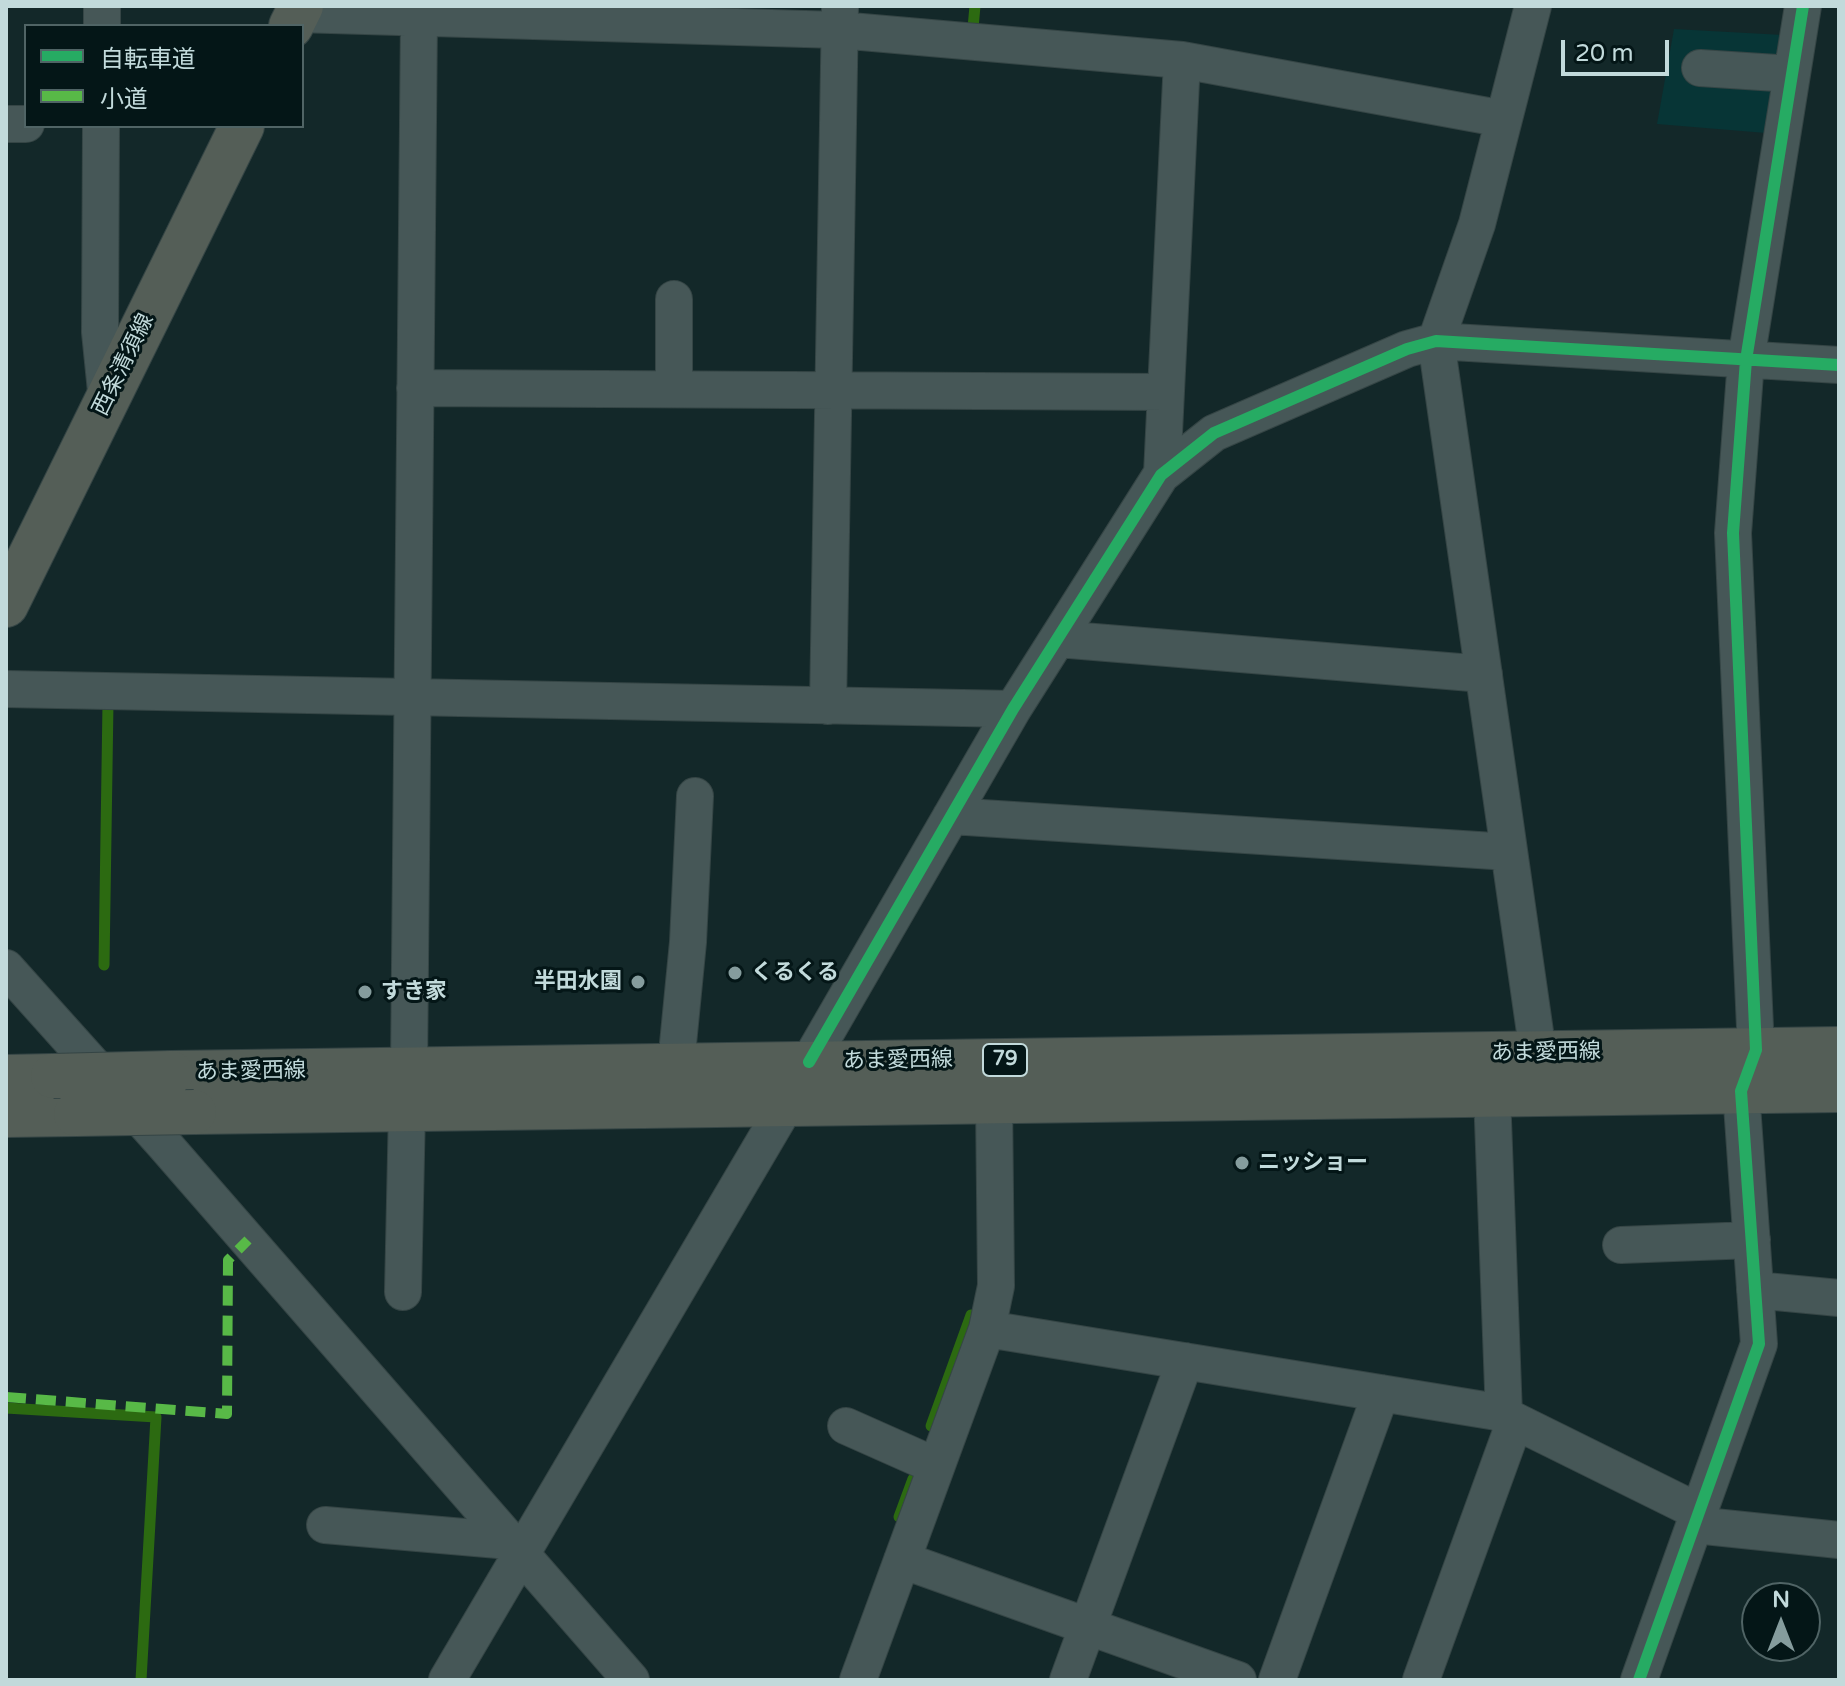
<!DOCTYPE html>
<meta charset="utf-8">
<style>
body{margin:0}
#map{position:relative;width:1845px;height:1686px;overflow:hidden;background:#132829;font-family:"Varela Round","Noto Sans JP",sans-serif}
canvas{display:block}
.frame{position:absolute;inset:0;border:8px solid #c2dadb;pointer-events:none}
.legend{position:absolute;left:24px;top:24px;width:280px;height:104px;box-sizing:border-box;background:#041617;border:2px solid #506465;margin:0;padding:10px 14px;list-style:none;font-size:24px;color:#c2dadb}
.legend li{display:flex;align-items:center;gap:16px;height:40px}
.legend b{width:40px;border:2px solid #506465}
.north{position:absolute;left:1741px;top:1582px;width:80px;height:80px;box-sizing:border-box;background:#041617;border:2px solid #506465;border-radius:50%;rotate:0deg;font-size:22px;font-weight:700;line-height:32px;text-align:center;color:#c2dadb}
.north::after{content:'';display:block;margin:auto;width:28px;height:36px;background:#859c9d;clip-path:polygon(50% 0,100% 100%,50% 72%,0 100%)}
.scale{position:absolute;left:1561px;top:40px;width:108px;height:36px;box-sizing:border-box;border:4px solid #c2dadb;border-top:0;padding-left:10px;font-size:24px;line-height:28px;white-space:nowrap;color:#c2dadb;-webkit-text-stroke:6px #041617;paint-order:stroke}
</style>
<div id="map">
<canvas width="1845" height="1686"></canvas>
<div class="frame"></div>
<ul class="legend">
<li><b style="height:10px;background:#26ab63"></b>自転車道</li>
<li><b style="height:10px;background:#58b947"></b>小道</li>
</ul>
<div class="north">N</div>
<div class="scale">20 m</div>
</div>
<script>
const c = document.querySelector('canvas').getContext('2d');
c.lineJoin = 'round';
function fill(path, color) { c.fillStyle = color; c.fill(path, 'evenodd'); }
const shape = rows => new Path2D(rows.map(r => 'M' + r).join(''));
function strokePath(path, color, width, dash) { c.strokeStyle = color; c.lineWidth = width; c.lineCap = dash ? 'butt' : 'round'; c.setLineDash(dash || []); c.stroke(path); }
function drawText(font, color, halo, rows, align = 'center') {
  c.font = font + ' "Varela Round","Noto Sans JP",sans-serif'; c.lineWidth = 6; c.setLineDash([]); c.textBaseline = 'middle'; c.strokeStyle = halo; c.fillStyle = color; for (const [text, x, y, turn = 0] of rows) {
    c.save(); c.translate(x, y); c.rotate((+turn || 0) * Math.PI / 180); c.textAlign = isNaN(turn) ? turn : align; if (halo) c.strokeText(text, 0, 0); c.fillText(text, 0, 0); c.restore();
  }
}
fill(shape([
 [1674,29,1783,35,1766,133,1657,124]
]), '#073536');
strokePath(shape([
 [973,28,975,6],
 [104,965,108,703],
 [6,1408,156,1417,141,1680],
 [931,1426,971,1315],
 [899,1517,913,1479]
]), '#2c6a11', 11);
const minor = shape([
 [1533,6,1477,224,1436,341,1538,1053],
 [297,14,839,30,1182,60,1504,119],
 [102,26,102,6],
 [1700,68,1792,74],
 [6,124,26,124],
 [101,126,100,332,107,401],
 [415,388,1166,392],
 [674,389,674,299],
 [1162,474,1182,60],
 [1058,639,1484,674],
 [6,689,1013,709],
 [828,706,840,8],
 [951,816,1509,852],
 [6,968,163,1143,631,1680],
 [809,1062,1013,709,1161,475,1214,433,1407,349,1436,341,1839,365],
 [676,1064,688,942,695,796],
 [409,1069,419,17],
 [1492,1094,1504,1415],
 [1621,1245,1752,1240],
 [1755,1290,1839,1298],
 [403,1292,407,1109],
 [987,1329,1497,1412,1699,1512],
 [846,1426,936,1466],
 [325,1525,510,1541],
 [1695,1525,1839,1540],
 [902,1560,1238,1680],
 [447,1680,787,1103],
 [858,1680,987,1329,996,1286,994,1101],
 [1068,1680,1185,1361],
 [1277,1680,1381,1393],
 [1421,1680,1515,1421],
 [1639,1680,1759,1344,1741,1091,1756,1050,1733,533,1746,360,1803,6]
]);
const major = shape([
 [291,26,301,6],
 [6,605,242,126],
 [171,1073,1839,1049],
 [6,1077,53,1076],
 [194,1112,1839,1090],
 [6,1115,76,1114]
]);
strokePath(minor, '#354545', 38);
strokePath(major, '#354545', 46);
strokePath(minor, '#465757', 36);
strokePath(major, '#545e57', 44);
const majorBridge = shape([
 [53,1076,171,1073],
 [76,1114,194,1112]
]);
strokePath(majorBridge, '#354545', 46, []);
strokePath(majorBridge, '#545e57', 44);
strokePath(shape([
 [6,1397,227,1414,228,1260,248,1240]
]), '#58b947', 10, [20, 10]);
strokePath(shape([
 [809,1062,1013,709,1161,475,1214,433,1407,349,1436,341,1839,365],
 [1639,1680,1759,1344,1741,1091,1756,1050,1733,533,1746,360,1803,6]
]), '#26ab63', 12);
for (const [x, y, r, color] of [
 [735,973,8,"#859c9d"],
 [638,982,8,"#859c9d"],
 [365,992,8,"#859c9d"],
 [1242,1163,8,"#859c9d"]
]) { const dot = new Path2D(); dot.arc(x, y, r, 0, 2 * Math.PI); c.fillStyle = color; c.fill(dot); strokePath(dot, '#041617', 3); }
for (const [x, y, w] of [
 [1005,1060,44]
]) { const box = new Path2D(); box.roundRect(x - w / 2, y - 16, w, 32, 6); c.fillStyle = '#041617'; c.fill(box); strokePath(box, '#c2dadb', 2); }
drawText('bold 20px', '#c2dadb', null, [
 ["79",1005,1060]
]);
drawText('22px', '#c2dadb', '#041617', [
 ["西条清須線",124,365,-64],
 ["あま愛西線",1546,1053,-1],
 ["あま愛西線",898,1061,-1],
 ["あま愛西線",251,1072,-1]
]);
drawText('bold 22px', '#c2dadb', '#041617', [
 ["くるくる",751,973],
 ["半田水園",622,982,"right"],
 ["すき家",381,992],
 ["ニッショー",1258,1163]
], 'left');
</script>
